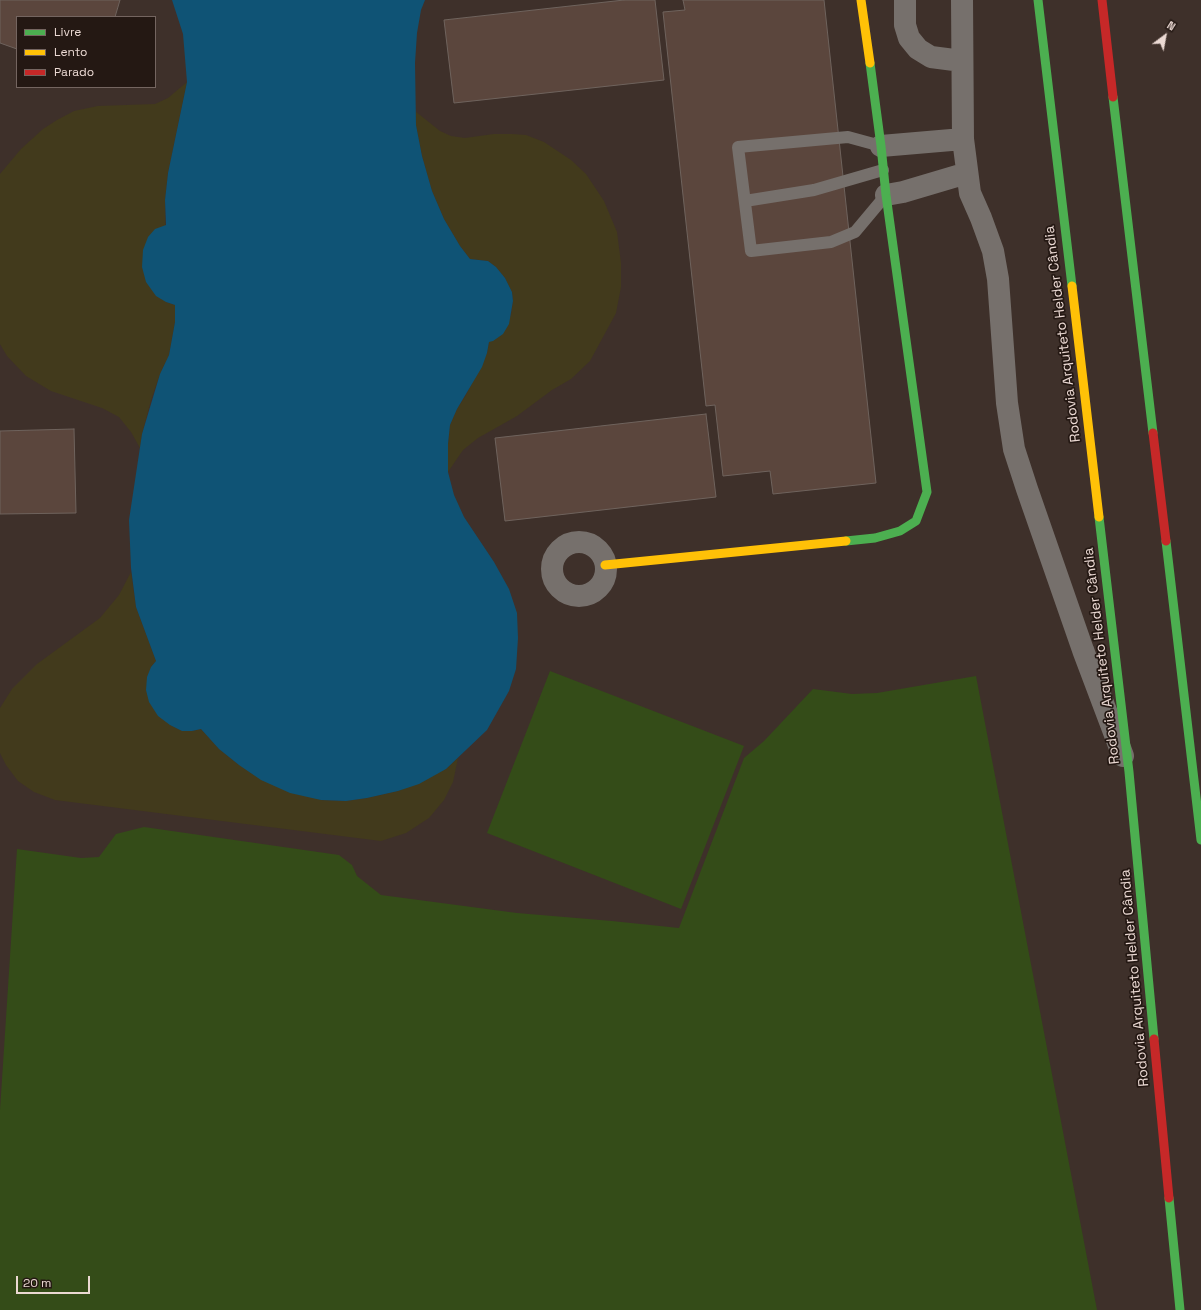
<!DOCTYPE html>
<meta charset="utf-8">
<style>
body{margin:0}
#map{position:relative;width:1201px;height:1310px;overflow:hidden;background:#3e302a;font-family:"Space Grotesk",sans-serif}
canvas{display:block}
.legend{position:absolute;left:16px;top:16px;width:140px;height:72px;box-sizing:border-box;background:#241813;border:1px solid #746560;margin:0;padding:5px 7px;list-style:none;font-size:12px;color:#ebd9d3}
.legend li{display:flex;align-items:center;gap:8px;height:20px}
.legend b{width:20px;border:1px solid #746560}
.north{position:absolute;left:1145px;top:16px;width:40px;height:40px;-webkit-text-stroke:3px #241813;paint-order:stroke;rotate:32deg;font-size:11px;font-weight:700;line-height:16px;text-align:center;color:#ebd9d3}
.north::after{content:'';display:block;margin:auto;width:14px;height:18px;background:#ebd9d3;clip-path:polygon(50% 0,100% 100%,50% 72%,0 100%)}
.scale{position:absolute;left:16px;top:1276px;width:74px;height:18px;box-sizing:border-box;border:2px solid #ebd9d3;border-top:0;padding-left:5px;font-size:12px;line-height:14px;white-space:nowrap;color:#ebd9d3;-webkit-text-stroke:3px #241813;paint-order:stroke}
</style>
<div id="map">
<canvas width="1201" height="1310"></canvas>
<ul class="legend">
<li><b style="height:5px;background:#4caf50"></b>Livre</li>
<li><b style="height:5px;background:#ffc107"></b>Lento</li>
<li><b style="height:5px;background:#c62828"></b>Parado</li>
</ul>
<div class="north">N</div>
<div class="scale">20 m</div>
</div>
<script>
const c = document.querySelector('canvas').getContext('2d');
c.lineJoin = 'round';
function fill(path, color) { c.fillStyle = color; c.fill(path, 'evenodd'); }
const shape = rows => new Path2D(rows.map(r => 'M' + r).join(''));
function strokePath(path, color, width, dash) { c.strokeStyle = color; c.lineWidth = width; c.lineCap = dash ? 'butt' : 'round'; c.setLineDash(dash || []); c.stroke(path); }
function drawText(font, color, halo, rows, align = 'center') {
  c.font = font + ' "Space Grotesk",sans-serif'; c.lineWidth = 3.5; c.setLineDash([]); c.textBaseline = 'middle'; c.strokeStyle = halo; c.fillStyle = color; for (const [text, x, y, turn = 0] of rows) {
    c.save(); c.translate(x, y); c.rotate((+turn || 0) * Math.PI / 180); c.textAlign = isNaN(turn) ? turn : align; if (halo) c.strokeText(text, 0, 0); c.fillText(text, 0, 0); c.restore();
  }
}
fill(shape([
 [550,671,744,746,681,909,487,833],
 [976,676,1097,1310,0,1310,0,1110,17,849,81,858,99,857,116,834,144,827,339,855,352,865,357,876,381,895,517,913,612,921,679,928,744,758,764,741,813,689,852,694,877,693]
]), '#344c18');
fill(shape([
 [187,82,168,173,165,200,166,302,175,305,175,322,169,355,160,374,151,400,142,434,140,448,131,432,119,417,102,408,51,391,26,376,7,356,0,344,0,174,21,149,43,129,57,120,74,111,98,106,155,104,168,98],
 [415,111,440,131,451,136,465,138,494,134,512,134,526,135,544,142,571,160,586,174,604,201,617,232,621,263,621,287,616,313,590,361,571,379,552,390,517,416,478,438,463,450,448,472,448,444,450,425,457,409,466,395,487,353,489,342,511,315,513,301,512,292,505,278,496,267,488,261,470,259,460,246,444,219,432,191,422,156,416,125],
 [131,572,136,607,156,661,151,667,170,725,182,731,192,731,201,729,219,749,239,765,321,800,346,801,367,798,398,791,446,769,458,758,453,782,444,800,429,818,406,833,381,841,55,800,34,792,18,781,6,765,0,753,0,708,12,689,37,664,100,618,119,595]
]), '#423a1c');
fill(shape([
 [172,0,425,0,421,10,417,33,415,63,416,125,422,156,432,191,444,219,460,246,470,259,488,261,496,267,505,278,512,292,513,301,509,324,503,334,493,341,489,342,487,353,482,367,457,409,450,425,448,444,448,472,454,495,464,517,494,562,509,589,517,613,518,638,516,669,509,691,487,730,446,769,419,784,398,791,367,798,346,801,321,800,290,793,261,780,239,765,219,749,201,729,192,731,182,731,170,725,158,716,149,702,146,690,147,677,151,667,156,661,136,607,131,568,129,520,142,434,160,374,169,355,175,322,175,305,166,302,156,296,146,282,142,267,143,250,148,237,155,229,166,225,165,200,168,173,187,82,183,34]
]), '#0f5375');
const building = shape([
 [0,0,120,0,115,17,17,17,17,49,0,43,0,0],
 [624,0,655,0,664,80,454,103,444,20,624,0],
 [683,0,824,0,876,483,773,494,770,471,723,476,715,405,706,406,663,12,685,10,683,0],
 [706,414,716,497,505,521,495,438,706,414],
 [74,429,76,513,0,514,0,431,74,429]
]);
fill(building, '#5b463d');
strokePath(building, '#6f635d', 1);
strokePath(shape([
 [881,146,848,137,738,147,751,251,831,242,855,232,886,195],
 [745,201,814,190,883,170]
]), '#76706c', 12);
strokePath(shape([
 [905,0,905,25,909,38,918,49,931,57,962,61],
 [962,0,963,139,970,193,981,218,993,251,998,279,1007,403,1014,449,1027,489,1083,650,1123,756],
 [881,146,963,139],
 [886,195,903,192,967,173],
 '552 569a27 27 0 1 1 54 0a27 27 0 1 1-54 0Z'
]), '#76706c', 22);
strokePath(shape([
 [1038,0,1072,286],
 [1113,97,1153,433],
 [1099,517,1129,772,1154,1039],
 [846,541,875,538,900,531,916,521,927,492,886,195,881,146,870,63],
 [1166,541,1201,840],
 [1169,1198,1180,1310]
]), '#4caf50', 9);
strokePath(shape([
 [861,0,870,63],
 [1072,286,1099,517],
 [605,565,846,541]
]), '#ffc107', 9);
strokePath(shape([
 [1102,0,1113,97],
 [1153,433,1166,541],
 [1154,1039,1169,1198]
]), '#c62828', 9);
drawText('14px', '#ebd9d3', '#241813', [
 ["Rodovia Arquiteto Helder Cândia",1063,334,-97],
 ["Rodovia Arquiteto Helder Cândia",1102,656,-97],
 ["Rodovia Arquiteto Helder Cândia",1135,978,-95]
]);
</script>
